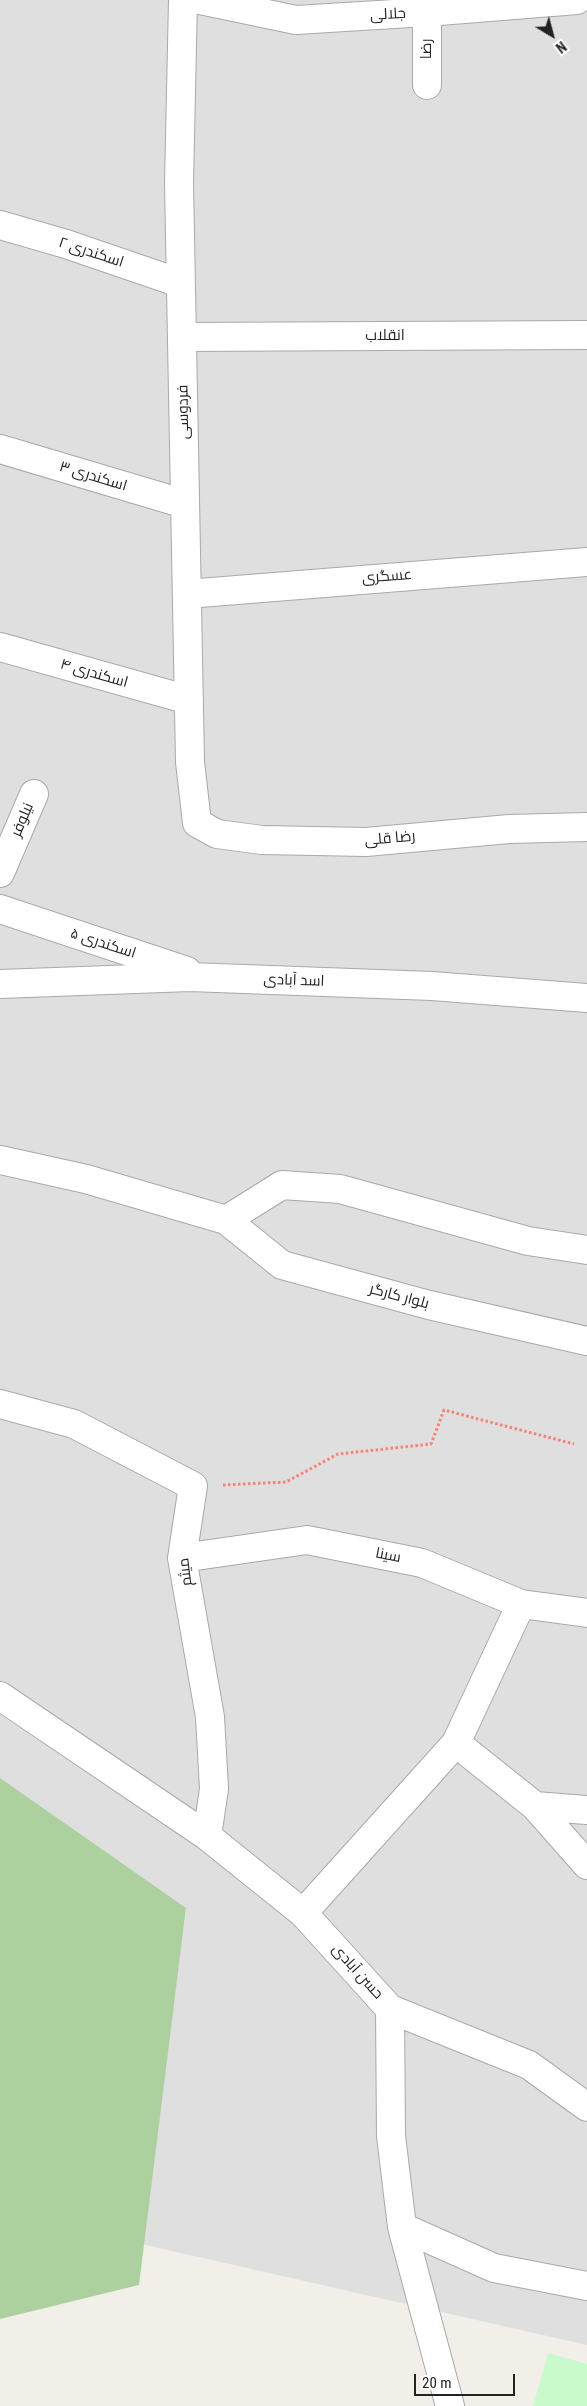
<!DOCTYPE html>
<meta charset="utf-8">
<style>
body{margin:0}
#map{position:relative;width:587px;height:2406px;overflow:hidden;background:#f2efe9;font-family:"Roboto Condensed",sans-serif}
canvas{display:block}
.north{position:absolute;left:527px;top:10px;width:50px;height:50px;-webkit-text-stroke:4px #fff;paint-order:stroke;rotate:143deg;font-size:14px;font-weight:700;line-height:20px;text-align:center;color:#222}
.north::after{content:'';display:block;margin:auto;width:18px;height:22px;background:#222;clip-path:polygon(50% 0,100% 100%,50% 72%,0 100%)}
.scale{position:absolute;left:414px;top:2374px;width:101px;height:22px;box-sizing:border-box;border:2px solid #222;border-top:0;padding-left:6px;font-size:15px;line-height:18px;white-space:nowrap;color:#222;-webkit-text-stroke:4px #fff;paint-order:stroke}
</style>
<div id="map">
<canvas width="587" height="2406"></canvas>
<div class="north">N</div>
<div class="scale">20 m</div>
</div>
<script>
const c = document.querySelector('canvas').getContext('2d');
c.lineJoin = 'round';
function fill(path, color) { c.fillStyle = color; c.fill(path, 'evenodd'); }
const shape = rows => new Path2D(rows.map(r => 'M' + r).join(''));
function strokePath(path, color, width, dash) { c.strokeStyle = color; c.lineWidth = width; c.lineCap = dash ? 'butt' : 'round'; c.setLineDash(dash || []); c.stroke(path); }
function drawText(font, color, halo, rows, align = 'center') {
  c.font = font + ' "Roboto Condensed",Cairo,sans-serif'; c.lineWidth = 5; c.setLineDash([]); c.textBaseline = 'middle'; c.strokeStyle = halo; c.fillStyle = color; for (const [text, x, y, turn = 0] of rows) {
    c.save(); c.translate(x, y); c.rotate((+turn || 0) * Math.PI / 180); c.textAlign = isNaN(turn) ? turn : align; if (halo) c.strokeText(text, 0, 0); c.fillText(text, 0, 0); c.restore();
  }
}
fill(shape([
 [0,0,587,0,587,2345,141,2244,186,1910,0,1783]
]), '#e0dfdf');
fill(shape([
 [0,1778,186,1908,139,2285,0,2319]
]), '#add19e');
fill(shape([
 [548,2353,587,2364,587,2406,533,2406]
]), '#c8facc');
const minor = shape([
 [183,0,179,183,190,762,197,823,217,834,262,840,366,842,509,829,587,827],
 [200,0,296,20,427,12,577,0],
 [427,85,427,12],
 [0,225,66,244,180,283],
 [182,337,587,335],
 [0,449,185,504],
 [187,594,587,562],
 [0,647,189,700],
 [0,873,34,794],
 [0,909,187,971],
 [0,984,190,977,432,986,587,998],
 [0,1160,86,1179,226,1220,282,1265,429,1305,587,1341],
 [226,1220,282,1185,340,1189,528,1241,587,1250],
 [0,1404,74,1424,193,1486,182,1558,210,1717,214,1789,207,1836],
 [182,1558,307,1540,422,1563,521,1604,587,1613],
 [0,1696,207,1836,303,1913,390,2009,391,2136,402,2227,450,2406],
 [456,1743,535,1806,587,1810],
 [535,1806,587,1865],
 [303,1913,456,1743,521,1604],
 [390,2009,529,2065,587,2107],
 [402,2227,494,2268,587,2286]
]);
strokePath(minor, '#a9a9a9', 30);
strokePath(shape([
 [223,1485,286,1482,338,1454,431,1444,444,1410,574,1444]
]), '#fa8072', 3, [2.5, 2.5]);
strokePath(minor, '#fff', 28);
drawText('15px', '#222', '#fff', [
 ["جلالی",388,15,-3],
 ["رضا",427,49,-90],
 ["اسکندری ۲",91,253,18],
 ["انقلاب",385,336],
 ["فردوسی",184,412,-91],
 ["اسکندری ۳",93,477,17],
 ["عسگری",387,577,-4],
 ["اسکندری ۴",94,674,16],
 ["نیلوفر",23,820,-67],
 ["رضا قلی",390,839,-5],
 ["اسکندری ۵",103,944,18],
 ["اسد آبادی",294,981,2],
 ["بلوار کارگر",399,1297,15],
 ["سینا",388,1556,11],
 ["میثم",186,1572,-97],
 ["حسن آبادی",357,1972,48]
]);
</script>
